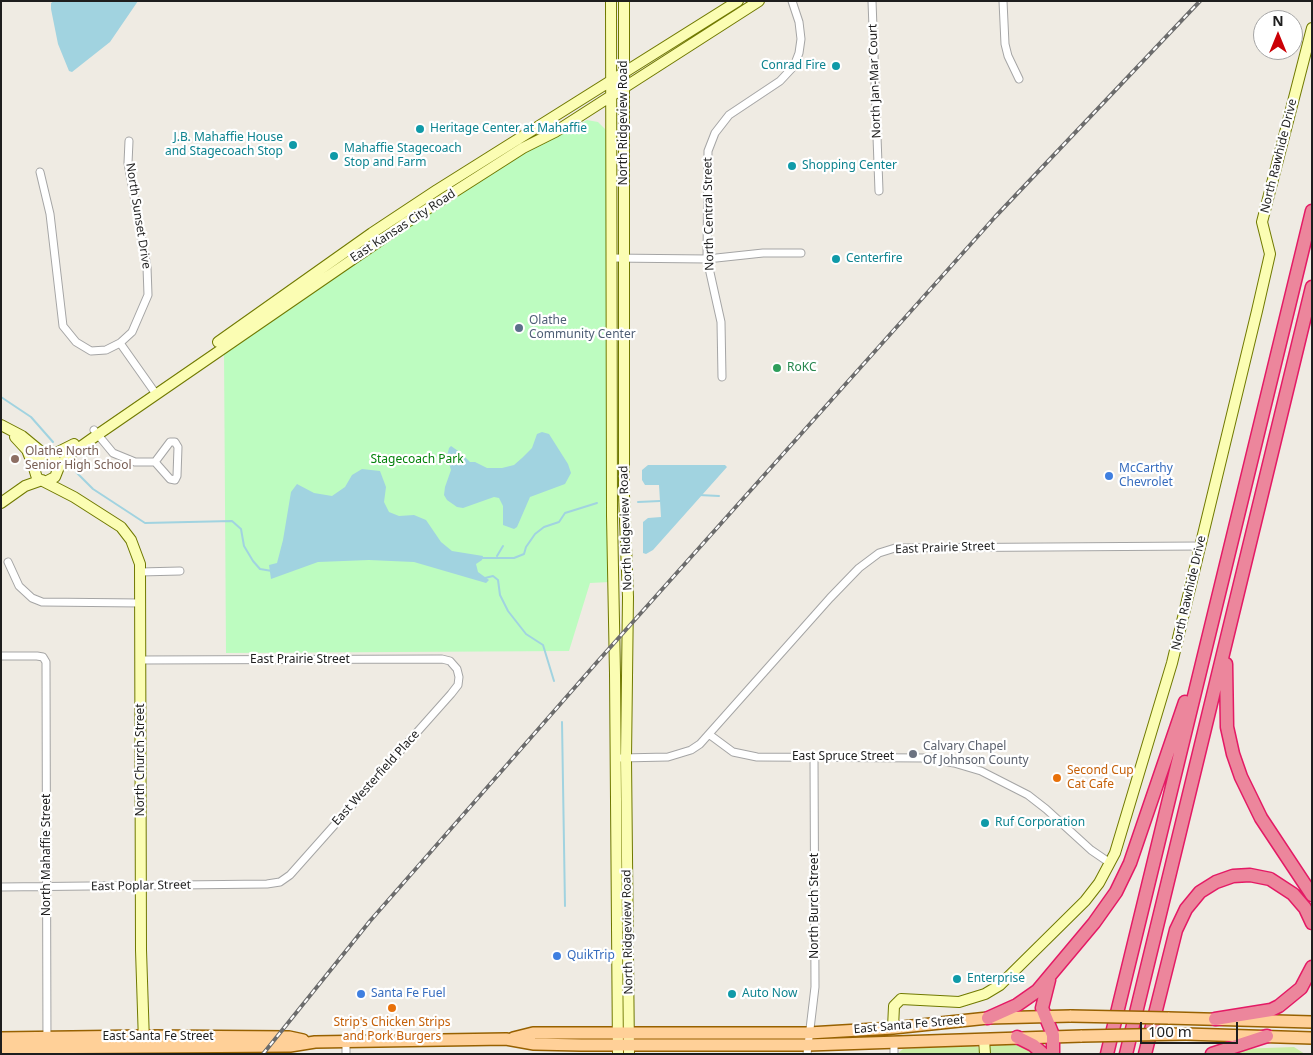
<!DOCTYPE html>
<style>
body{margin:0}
#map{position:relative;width:1313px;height:1055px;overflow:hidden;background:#efebe3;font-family:"Noto Sans",sans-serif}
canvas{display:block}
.frame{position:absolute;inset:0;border:2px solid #1e1e1e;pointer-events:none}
.north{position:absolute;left:1253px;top:10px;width:50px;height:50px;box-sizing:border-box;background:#fff;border:1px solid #a5a5a5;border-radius:50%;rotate:0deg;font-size:14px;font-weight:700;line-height:20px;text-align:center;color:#1e1e1e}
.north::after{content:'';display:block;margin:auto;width:18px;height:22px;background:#cb0006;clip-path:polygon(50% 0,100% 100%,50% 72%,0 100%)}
.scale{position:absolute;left:1140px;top:1022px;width:98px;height:22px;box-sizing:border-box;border:2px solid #1e1e1e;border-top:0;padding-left:6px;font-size:15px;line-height:18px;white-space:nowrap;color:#1e1e1e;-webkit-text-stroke:4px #fff;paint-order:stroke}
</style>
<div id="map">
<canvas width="1313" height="1055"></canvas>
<div class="frame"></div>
<div class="north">N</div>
<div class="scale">100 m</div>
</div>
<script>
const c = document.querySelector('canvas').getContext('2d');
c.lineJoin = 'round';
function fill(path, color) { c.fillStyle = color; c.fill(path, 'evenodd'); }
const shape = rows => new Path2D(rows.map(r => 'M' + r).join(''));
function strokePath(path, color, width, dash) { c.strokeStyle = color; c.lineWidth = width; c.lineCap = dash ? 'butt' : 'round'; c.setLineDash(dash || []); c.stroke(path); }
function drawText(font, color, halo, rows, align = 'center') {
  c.font = font + ' "Noto Sans",sans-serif'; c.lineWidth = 4.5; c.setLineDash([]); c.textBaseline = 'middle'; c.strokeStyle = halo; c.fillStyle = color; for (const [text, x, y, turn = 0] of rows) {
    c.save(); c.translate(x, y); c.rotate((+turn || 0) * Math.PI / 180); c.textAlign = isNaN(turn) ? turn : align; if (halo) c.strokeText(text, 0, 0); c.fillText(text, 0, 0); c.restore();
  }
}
fill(shape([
 [1002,1043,1022,1046,1037,1054,987,1054,990,1046],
 [970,1045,978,1047,980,1054,897,1054,903,1049],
 [1294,1047,1305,1054,1219,1054,1237,1049]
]), '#cbeda6');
fill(shape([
 [587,120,598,122,606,130,608,135,610,582,590,583,569,651,226,653,224,353,337,273,405,231,417,218,531,147,554,138]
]), '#bdfcc0');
fill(shape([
 [54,1,138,1,110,42,72,72,69,71,58,44,51,9,51,3],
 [542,432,549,434,568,464,571,473,565,484,530,497,517,527,514,529,503,525,503,506,499,498,494,497,463,508,457,507,447,500,444,495,445,487,451,470,447,456,449,448,451,446,461,453,470,462,475,462,487,468,502,468,514,465,522,458,532,448,537,434],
 [648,465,725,465,727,467,653,550,646,554,643,553,643,522,648,518,661,517,659,485,645,485,642,480,642,470],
 [362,469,380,471,386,487,384,502,389,512,399,516,414,515,426,520,441,542,452,551,483,556,482,560,476,564,478,572,489,580,486,583,414,562,369,560,318,562,271,579,269,565,277,563,283,540,291,492,297,484,314,493,332,496,345,487,352,475]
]), '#a1d3e0');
strokePath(shape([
 [1,397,31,417,53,442],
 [76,472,93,489,145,523,232,521,241,529,244,546,253,561,260,569,272,571],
 [699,495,719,496],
 [638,502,660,501],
 [497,556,503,546],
 [481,558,514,558,524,554,526,547,535,534,544,527,559,522,565,513,597,503],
 [485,578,493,576,498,580,500,595,508,611,526,634,543,645,554,681],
 [562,722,565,906]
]), '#a1d3e0', 2);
const street = shape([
 [872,1,879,191],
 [1003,1,1005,44,1008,56,1019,79],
 [40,172,50,214,63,326,76,342,91,351,106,350,120,343,132,332,148,295,147,267,128,163,129,141],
 [611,258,707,259,763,253,801,253],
 [120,343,156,394],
 [722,377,721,322,707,259,708,151,715,133,729,115,780,81,794,66,799,53,801,39,799,22,792,1],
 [94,430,113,453,135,462,155,462,170,479,175,480,177,476,178,447,175,442,170,442,155,462],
 [8,562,19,586,32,598,42,602,140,603],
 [140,572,180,571],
 [1,656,37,656,43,657,46,662,47,1054],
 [710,735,733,752,757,757,927,758,954,763,981,771,1028,795,1046,809,1091,850,1110,863],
 [621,758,668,757,691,750,700,744,830,598,859,568,879,553,895,548,1200,546],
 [1,887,267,884,280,882,290,875,451,694,458,685,459,677,457,669,450,661,442,659,140,660],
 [346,1041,346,1054],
 [807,1054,815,987,814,757],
 [894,1054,894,1043]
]);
const secondary = shape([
 [611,1,612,516,615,674,618,1054],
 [624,1,624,495,628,597,626,758,629,1054],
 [218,342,372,233,437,190,738,1],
 [1,425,22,436,45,455],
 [15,437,27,450,33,465],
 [50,456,74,444],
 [59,467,69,455,100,433,404,224,523,148,555,132,759,1],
 [47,481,55,477,59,467,54,458,45,455,36,460,33,465,37,478,74,497,121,527,131,540,140,564,141,950,144,1042],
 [1,503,25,486,42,480],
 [893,1028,894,1006,901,999,959,1002,985,994,1000,985,1085,901,1099,883,1115,853,1172,663,1257,311,1270,254,1262,222,1312,28],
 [984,1039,985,1054]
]);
const primary = shape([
 [1168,1018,1312,1022],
 [1186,1034,1312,1038],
 [1,1038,144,1036,289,1037,303,1040],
 [513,1038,533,1033,809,1033,893,1028,988,1018,1071,1016],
 [1,1048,290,1046,315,1042,506,1039,534,1044,581,1045,808,1045,1082,1036]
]);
const highway = shape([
 [1226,664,1227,727,1233,754,1241,777,1261,818,1312,895],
 [1049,980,1042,1008,1053,1035,1053,1054],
 [988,1018,1017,1005,1037,991,1094,923,1116,892,1130,863,1185,702],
 [1215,1019,1271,1010,1279,1006,1301,988,1312,967],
 [1017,1037,1033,1045,1043,1054],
 [1107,1054,1312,211],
 [1126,1054,1312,287],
 [1145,1054,1176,930,1186,909,1200,892,1216,882,1233,876,1250,875,1270,879,1293,894,1305,908,1312,923],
 [1212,1054,1267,1036]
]);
strokePath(street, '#a5a5a5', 9);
strokePath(secondary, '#707900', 12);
strokePath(primary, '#976100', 14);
strokePath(highway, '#e41a65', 15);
strokePath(street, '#fff', 7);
strokePath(secondary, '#fbfdb3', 10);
strokePath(primary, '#ffd098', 11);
strokePath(highway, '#ec869c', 12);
const rail = shape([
 [263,1054,370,921,598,661,995,217,1200,1]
]);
strokePath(rail, '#6c6c6c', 4);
strokePath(rail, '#fff', 2, [5.5]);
const primaryBridge = shape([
 [1071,1016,1168,1018],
 [1082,1036,1186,1034]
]);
strokePath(primaryBridge, '#976100', 14, []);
strokePath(primaryBridge, '#ffd098', 11);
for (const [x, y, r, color] of [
 [836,66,5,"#0f9aa8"],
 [420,129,5,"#0f9aa8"],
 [293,145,5,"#0f9aa8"],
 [334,156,5,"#0f9aa8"],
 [792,166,5,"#0f9aa8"],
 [836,259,5,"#0f9aa8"],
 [519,328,5,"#5c6f8a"],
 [777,368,5,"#2e9e5b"],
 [15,459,5,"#8d6e63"],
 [1109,476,5,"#3f7fe0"],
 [913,754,5,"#6b7280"],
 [1057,778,5,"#e8710a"],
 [985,823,5,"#0f9aa8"],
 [557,956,5,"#3f7fe0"],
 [957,979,5,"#0f9aa8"],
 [361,994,5,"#3f7fe0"],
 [732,994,5,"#0f9aa8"],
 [392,1008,5,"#e8710a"]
]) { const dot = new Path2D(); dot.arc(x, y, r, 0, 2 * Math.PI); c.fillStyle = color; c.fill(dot); strokePath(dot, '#fff', 2); }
drawText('12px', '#0d838f', '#fff', [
 ["Conrad Fire",826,66,"right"],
 ["Heritage Center at Mahaffie",430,129],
 ["J.B. Mahaffie House",283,138,"right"],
 ["and Stagecoach Stop",283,152,"right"],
 ["Mahaffie Stagecoach",344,149],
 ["Stop and Farm",344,163],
 ["Shopping Center",802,166],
 ["Centerfire",846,259],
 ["Ruf Corporation",995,823],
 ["Enterprise",967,979],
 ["Auto Now",742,994]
], 'left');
drawText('12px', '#1e1e1e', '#fff', [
 ["North Jan-Mar Court",875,81,-92],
 ["North Ridgeview Road",624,123,-90],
 ["North Rawhide Drive",1279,156,-76],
 ["North Central Street",709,214,-91],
 ["North Sunset Drive",138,216,81],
 ["East Kansas City Road",403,226,-33],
 ["North Ridgeview Road",626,528,-92],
 ["East Prairie Street",945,548,-2],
 ["North Rawhide Drive",1189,593,-77],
 ["East Prairie Street",300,660],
 ["East Spruce Street",843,757],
 ["North Church Street",141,760,-90],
 ["East Westerfield Place",376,778,-48],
 ["North Mahaffie Street",47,855,-90],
 ["East Poplar Street",141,886,-1],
 ["North Burch Street",815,906,-90],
 ["North Ridgeview Road",628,932,-91],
 ["East Santa Fe Street",909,1025,-5],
 ["East Santa Fe Street",158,1037]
]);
drawText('12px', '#4e5e75', '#fff', [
 ["Olathe",529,321],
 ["Community Center",529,335]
], 'left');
drawText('12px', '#27864d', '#fff', [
 ["RoKC",787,368]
], 'left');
drawText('12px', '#785e54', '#fff', [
 ["Olathe North",25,452],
 ["Senior High School",25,466]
], 'left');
drawText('12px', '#05820c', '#fff', [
 ["Stagecoach Park",417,460]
]);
drawText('12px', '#366cbe', '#fff', [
 ["McCarthy",1119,469],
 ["Chevrolet",1119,483],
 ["QuikTrip",567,956],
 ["Santa Fe Fuel",371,994]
], 'left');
drawText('12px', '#5b616d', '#fff', [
 ["Calvary Chapel",923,747],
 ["Of Johnson County",923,761]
], 'left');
drawText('12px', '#c56008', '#fff', [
 ["Second Cup",1067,771],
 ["Cat Cafe",1067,785],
 ["Strip's Chicken Strips",392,1023,"center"],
 ["and Pork Burgers",392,1037,"center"]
], 'left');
</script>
